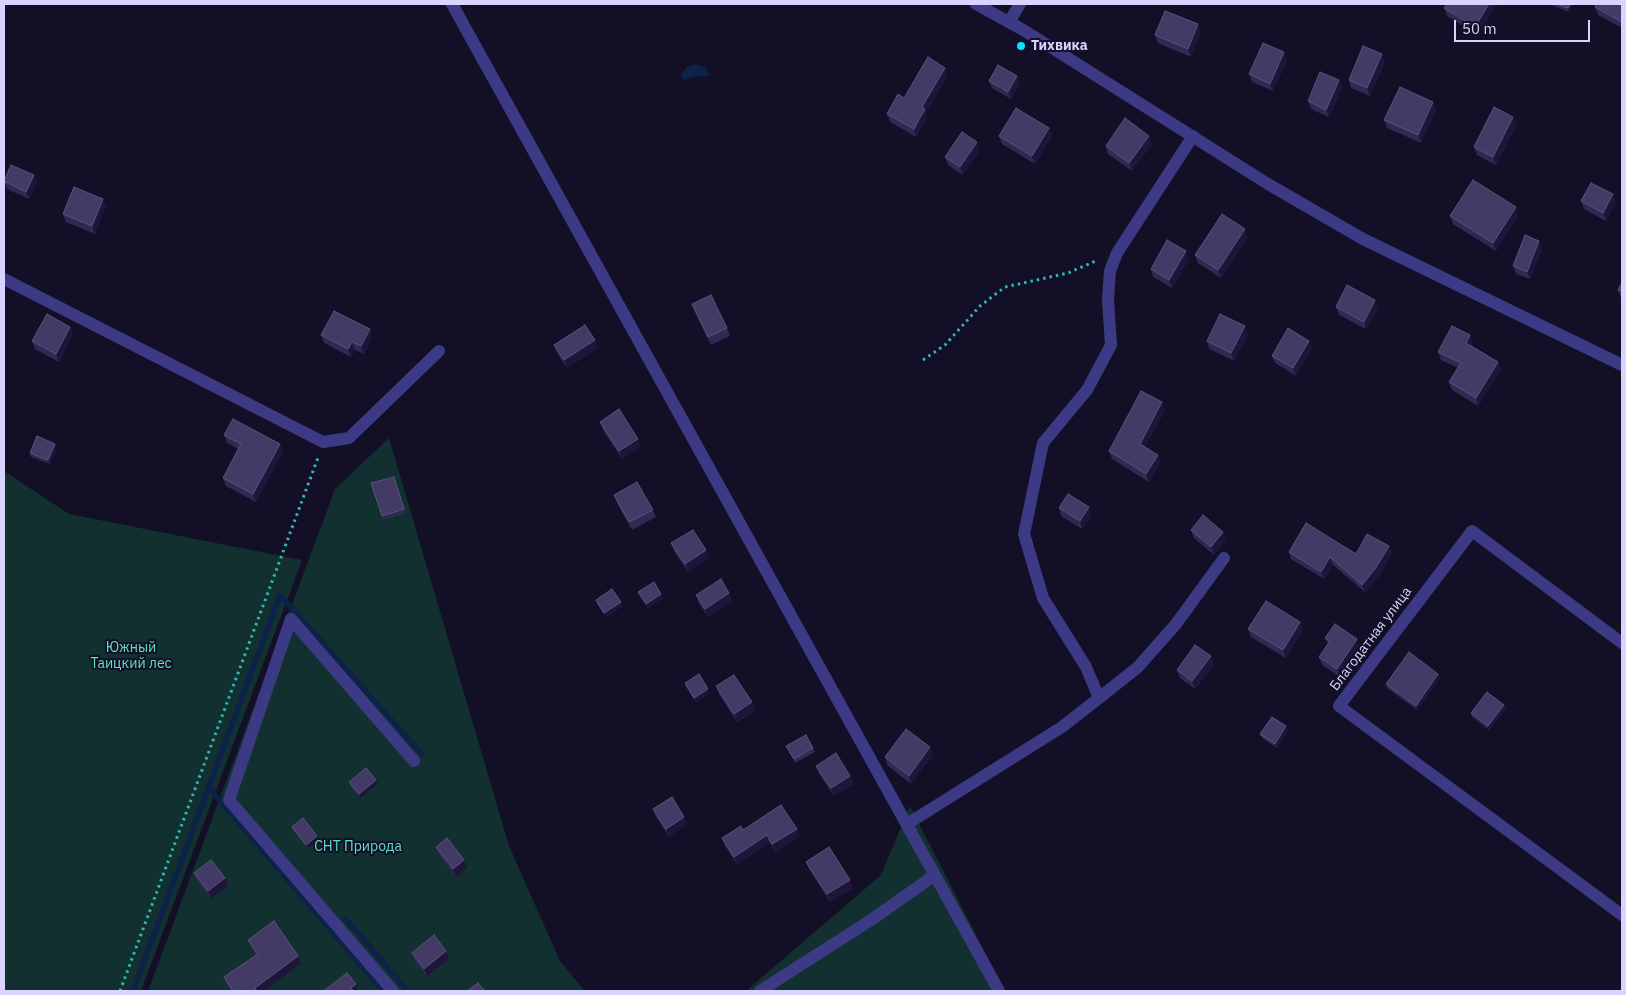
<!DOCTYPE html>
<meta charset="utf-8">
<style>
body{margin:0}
#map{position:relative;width:1626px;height:995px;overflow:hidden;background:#130f26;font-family:"IBM Plex Sans",sans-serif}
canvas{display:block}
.frame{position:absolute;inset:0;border:5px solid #d9d4ff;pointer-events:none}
.scale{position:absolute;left:1454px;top:20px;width:136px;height:22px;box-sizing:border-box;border:2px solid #d9d4ff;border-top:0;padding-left:6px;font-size:15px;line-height:18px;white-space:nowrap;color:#d9d4ff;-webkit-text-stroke:4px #130f26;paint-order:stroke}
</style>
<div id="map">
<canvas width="1626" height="995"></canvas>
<div class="frame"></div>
<div class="scale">50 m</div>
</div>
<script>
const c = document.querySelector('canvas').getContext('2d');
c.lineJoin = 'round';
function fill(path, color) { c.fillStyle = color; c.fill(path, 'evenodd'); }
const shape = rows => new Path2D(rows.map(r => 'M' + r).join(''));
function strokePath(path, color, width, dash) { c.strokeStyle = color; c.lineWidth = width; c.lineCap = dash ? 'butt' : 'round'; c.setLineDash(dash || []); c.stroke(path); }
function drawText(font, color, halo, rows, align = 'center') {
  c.font = font + ' "IBM Plex Sans",sans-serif'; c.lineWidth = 4; c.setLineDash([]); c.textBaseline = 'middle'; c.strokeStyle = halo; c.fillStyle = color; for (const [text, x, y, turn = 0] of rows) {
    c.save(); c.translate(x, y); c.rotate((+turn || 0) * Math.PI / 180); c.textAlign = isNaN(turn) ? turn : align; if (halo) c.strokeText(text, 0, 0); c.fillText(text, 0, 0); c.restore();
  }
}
fill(shape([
 [389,438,509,846,560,961,585,991,148,991,335,489],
 [4,471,69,514,302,560,141,991,4,991],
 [910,806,1005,991,746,991,881,875]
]), '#12302f');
fill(shape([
 [695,64,707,68,709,76,692,77,683,81,681,74,687,67]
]), '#0c2248');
strokePath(shape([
 [209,788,383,991],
 [346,919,408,991],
 [133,991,280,595,422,754]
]), '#0c2248', 5.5);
strokePath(shape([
 [923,360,945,345,980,306,1005,287,1068,273,1098,260],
 [120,991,319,455]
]), '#2fb8b0', 3, [2.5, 4]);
strokePath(shape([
 [452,4,999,991],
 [976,4,1025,31,1268,184,1363,239,1622,365],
 [1009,22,1020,4],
 [4,279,323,442,349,438,439,351],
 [1622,643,1472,531,1339,706,1622,915],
 [1099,698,1138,667,1176,624,1224,558],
 [907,824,1062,727,1099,698,1086,667,1043,598,1024,534,1043,443,1087,390,1111,345,1108,300,1110,271,1117,253,1193,136],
 [393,991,229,800,291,619,414,761],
 [760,991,871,920,935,875]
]), '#3d3a85', 12);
fill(shape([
 [1497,4,1478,35,1447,16,1444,8],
 [1552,4,1573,4,1569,12,1552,5],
 [1622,4,1622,28,1598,15,1595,7],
 [1201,32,1191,57,1158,43,1155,35],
 [1287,60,1273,91,1252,82,1249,74],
 [1385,62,1370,96,1351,88,1349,80],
 [948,75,926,113,927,117,916,137,890,122,887,114,904,98],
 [1339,80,1342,88,1329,117,1311,109,1308,101],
 [989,81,1020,84,1011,99,992,88],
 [1436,110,1421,143,1387,128,1384,120],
 [1513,117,1516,125,1496,165,1477,155,1474,147],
 [1049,128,1052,136,1035,164,1002,144,999,136],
 [1152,144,1132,171,1108,154,1106,146],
 [980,150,963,175,948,165,945,157],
 [34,175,37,183,29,199,7,189,4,181],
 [1581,201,1616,202,1606,221,1584,209],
 [106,206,95,234,66,222,63,214],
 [1518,215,1496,251,1453,224,1450,216],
 [1248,237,1221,278,1198,263,1195,255],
 [1542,249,1530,279,1516,274,1513,266],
 [1189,259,1172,288,1153,277,1151,269],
 [1622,282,1622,298,1621,298,1618,290],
 [692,304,727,328,730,336,711,345,695,312],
 [1336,307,1378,308,1366,329,1339,315],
 [1245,326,1248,334,1234,361,1209,349,1207,341],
 [70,327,73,334,59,362,35,349,32,341],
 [321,335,372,337,364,354,355,350,351,357,324,343],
 [1309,341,1312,349,1296,376,1275,363,1272,356],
 [1473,343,1472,346,1498,362,1501,370,1478,406,1452,390,1449,382,1458,368,1441,360,1438,352],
 [554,345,598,348,567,368,557,353],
 [1165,410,1145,447,1158,455,1160,462,1149,482,1112,459,1109,451],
 [600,422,641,447,622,459,603,430],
 [224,435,280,444,283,452,256,502,226,486,223,478,238,449,227,443],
 [55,444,57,448,50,464,31,457,30,453],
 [394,477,406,513,383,520,371,483],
 [614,495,653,510,656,517,632,530,617,503],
 [1059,508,1091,515,1082,529,1061,516],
 [1191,530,1223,532,1226,540,1214,555,1194,538],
 [671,543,706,550,709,558,688,572,674,551],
 [1289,552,1356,554,1392,553,1378,577,1365,592,1333,565,1324,579,1291,559],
 [638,592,661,594,663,598,648,608,640,596],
 [729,593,732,601,708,617,699,603,696,595],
 [596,600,621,602,622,606,606,617,597,604],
 [1300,622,1303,630,1286,658,1251,637,1248,629],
 [1325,638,1360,646,1340,677,1322,665,1319,657,1328,644],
 [1214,664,1195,689,1180,678,1177,670],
 [1438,674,1440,678,1417,710,1387,688,1386,684],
 [685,683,709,693,696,702,686,687],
 [716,686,752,702,755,710,737,722,719,694],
 [1504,705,1506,709,1489,730,1472,717,1471,713],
 [1288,730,1277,748,1262,738,1260,734],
 [786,746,813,748,815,752,795,763],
 [933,755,911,784,887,765,885,757],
 [816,766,850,776,853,784,834,796,819,774],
 [349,782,378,784,360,798,350,786],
 [653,809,687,824,669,837,656,817],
 [292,827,317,836,318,840,308,849,294,831],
 [797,829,799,836,775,852,770,843,737,864,725,846,722,838,743,830],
 [436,847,467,868,456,877,439,855],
 [806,862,853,888,830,902,809,869],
 [194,873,225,878,228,886,211,899,197,881],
 [248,940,301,964,263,991,231,991,227,985,224,977,256,955,251,948],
 [412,953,449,959,427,976,415,961]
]), '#312854');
fill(shape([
 [1489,4,1497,4,1478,35,1475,27],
 [1570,4,1573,4,1569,12,1568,8],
 [1198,24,1201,32,1191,57,1188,49],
 [1284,52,1287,60,1273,91,1270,84],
 [1382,54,1385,62,1370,96,1367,88],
 [945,68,948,75,926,113,927,117,916,137,914,129,922,107],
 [1017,76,1020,84,1011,99,1008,92],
 [1339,80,1342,88,1329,117,1326,110],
 [1433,102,1436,110,1421,143,1418,135],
 [1513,117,1516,125,1496,165,1493,157],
 [1049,128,1052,136,1035,164,1032,156],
 [1149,136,1152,144,1132,171,1129,163],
 [977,142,980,150,963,175,960,167],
 [34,175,37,183,29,199,26,192],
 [1613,194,1616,202,1606,221,1603,213],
 [103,199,106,206,95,234,92,226],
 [1516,207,1518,215,1496,251,1493,243],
 [1245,229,1248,237,1221,278,1218,270],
 [1539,241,1542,249,1530,279,1527,272],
 [1186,251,1189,259,1172,288,1169,280],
 [1375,300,1378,308,1366,329,1364,322],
 [1245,326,1248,334,1234,361,1231,353],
 [70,327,73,334,59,362,56,354],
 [370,329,372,337,364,354,361,346],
 [1470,335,1473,343,1469,350,1466,343],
 [595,340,598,348,567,368,564,360],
 [1309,341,1312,349,1296,376,1293,368],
 [352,342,355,350,351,357,348,349],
 [1498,362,1501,370,1478,406,1476,398],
 [1162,402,1165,410,1143,452,1140,444],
 [638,439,641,447,622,459,619,451],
 [55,444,57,448,50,464,48,460],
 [280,444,283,452,256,502,253,494],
 [1158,455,1160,462,1149,482,1146,474],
 [1089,507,1091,515,1082,529,1080,521],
 [1223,532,1226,540,1214,555,1211,547],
 [1389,546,1392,553,1378,577,1365,592,1362,585],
 [706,550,709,558,688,572,685,564],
 [1330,557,1333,565,1324,579,1321,572],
 [729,593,732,601,708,617,705,609],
 [661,594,663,598,648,608,646,604],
 [621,602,622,606,606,617,604,613],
 [1300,622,1303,630,1286,658,1283,650],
 [1357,639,1360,646,1340,677,1337,669],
 [1211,656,1214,664,1195,689,1192,681],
 [1438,674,1440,678,1417,710,1416,706],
 [708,689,709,693,696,702,694,698],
 [752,702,755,710,737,722,734,714],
 [1504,705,1506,709,1489,730,1488,726],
 [1286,726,1288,730,1277,748,1275,744],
 [930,747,933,755,911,784,909,776],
 [850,776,853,784,834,796,831,788],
 [376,780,378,784,360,798,359,794],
 [684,817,687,824,669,837,666,829],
 [797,829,799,836,775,852,772,844],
 [767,835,770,843,737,864,734,857],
 [317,836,318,840,308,849,306,845],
 [464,860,467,868,456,877,453,869],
 [225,878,228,886,211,899,208,891],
 [850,880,853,888,830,902,827,894],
 [446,951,449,959,427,976,424,969],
 [298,956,301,964,263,991,254,991,255,988],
 [356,984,358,991,352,991,351,988]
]), '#1d163a');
const building = shape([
 [1447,4,1489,4,1475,27,1444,8,1447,4],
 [1557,4,1570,4,1568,8,1557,4],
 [1597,4,1622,4,1622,22,1595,7,1597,4],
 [1165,11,1198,24,1188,49,1155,35,1165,11],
 [1263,43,1284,52,1270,84,1249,74,1263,43],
 [1363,46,1382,54,1367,88,1349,80,1363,46],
 [928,57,945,68,922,107,925,109,914,129,887,114,898,94,904,98,928,57],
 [998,65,1017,76,1008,92,989,81,998,65],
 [1320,72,1339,80,1326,110,1308,101,1320,72],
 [1400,87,1433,102,1418,135,1384,120,1400,87],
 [1494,107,1513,117,1493,157,1474,147,1494,107],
 [1016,108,1049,128,1032,156,999,136,1016,108],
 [1125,118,1149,136,1129,163,1106,146,1125,118],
 [962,132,977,142,960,167,945,157,962,132],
 [11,165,34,175,26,192,4,181,11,165],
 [1473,180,1516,207,1493,243,1450,216,1473,180],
 [1591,183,1613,194,1603,213,1581,201,1591,183],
 [74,187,103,199,92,226,63,214,74,187],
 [1222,214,1245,229,1218,270,1195,255,1222,214],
 [1525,235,1539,241,1527,272,1513,266,1525,235],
 [1167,240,1186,251,1169,280,1151,269,1167,240],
 [1622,282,1622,292,1618,290,1622,282],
 [1347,285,1375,300,1364,322,1336,307,1347,285],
 [711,295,727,328,708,337,692,304,711,295],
 [334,311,370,329,361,346,352,342,348,349,321,335,334,311],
 [47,314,70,327,56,354,32,341,47,314],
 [1220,314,1245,326,1231,353,1207,341,1220,314],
 [585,325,595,340,564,360,554,345,585,325],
 [1452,326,1470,335,1466,343,1498,362,1476,398,1449,382,1461,363,1438,352,1452,326],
 [1288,328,1309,341,1293,368,1272,356,1288,328],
 [1141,391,1162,402,1140,444,1158,455,1146,474,1109,451,1141,391],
 [619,409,638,439,619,451,600,422,619,409],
 [233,419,280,444,253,494,223,478,241,444,224,435,233,419],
 [37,436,55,444,48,460,30,453,37,436],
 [394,477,404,509,382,516,371,483,394,477],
 [637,482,653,510,629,522,614,495,637,482],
 [1068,494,1089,507,1080,521,1059,508,1068,494],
 [1203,515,1223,532,1211,547,1191,530,1203,515],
 [1306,523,1356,554,1367,534,1389,546,1375,569,1362,585,1330,557,1321,572,1289,552,1306,523],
 [693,530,706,550,685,564,671,543,693,530],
 [721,579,729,593,705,609,696,595,721,579],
 [654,582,661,594,646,604,638,592,654,582],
 [612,589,621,602,604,613,596,600,612,589],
 [1266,601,1300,622,1283,650,1248,629,1266,601],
 [1335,624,1357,639,1337,669,1319,657,1330,641,1325,638,1335,624],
 [1195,645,1211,656,1192,681,1177,670,1195,645],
 [1409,652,1438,674,1416,706,1386,684,1409,652],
 [699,674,708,689,694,698,685,683,699,674],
 [734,675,752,702,734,714,716,686,734,675],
 [1487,692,1504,705,1488,726,1471,713,1487,692],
 [1272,717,1286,726,1275,744,1260,734,1272,717],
 [906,729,930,747,909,776,885,757,906,729],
 [806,735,813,748,794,759,786,746,806,735],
 [836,753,850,776,831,788,816,766,836,753],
 [366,768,376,780,359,794,349,782,366,768],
 [672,797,684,817,666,829,653,809,672,797],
 [781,805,797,829,772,844,767,835,734,857,722,838,741,826,743,830,781,805],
 [303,818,317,836,306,845,292,827,303,818],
 [447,838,464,860,453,869,436,847,447,838],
 [829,847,850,880,827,894,806,862,829,847],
 [211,860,225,878,208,891,194,873,211,860],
 [274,921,298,956,255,988,256,990,254,991,233,991,224,977,258,954,248,940,274,921],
 [434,935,446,951,424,969,412,953,434,935],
 [347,973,356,984,351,988,354,991,326,991,325,990,347,973],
 [478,983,485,991,467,991,478,983]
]);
fill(building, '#433a66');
strokePath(building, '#5a527e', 1);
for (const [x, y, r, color] of [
 [1021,46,5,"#00e5ff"]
]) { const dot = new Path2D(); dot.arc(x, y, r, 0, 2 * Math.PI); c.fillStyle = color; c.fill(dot); strokePath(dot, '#130f26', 2); }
drawText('bold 14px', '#d9d4ff', '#130f26', [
 ["Тихвика",1031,46]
], 'left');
drawText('14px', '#d9d4ff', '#130f26', [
 ["Благодатная улица",1371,639,-53]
]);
drawText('14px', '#5fe0c0', '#130f26', [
 ["Южный",131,648],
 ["Таицкий лес",131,664],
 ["СНТ Природа",358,847]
]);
</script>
